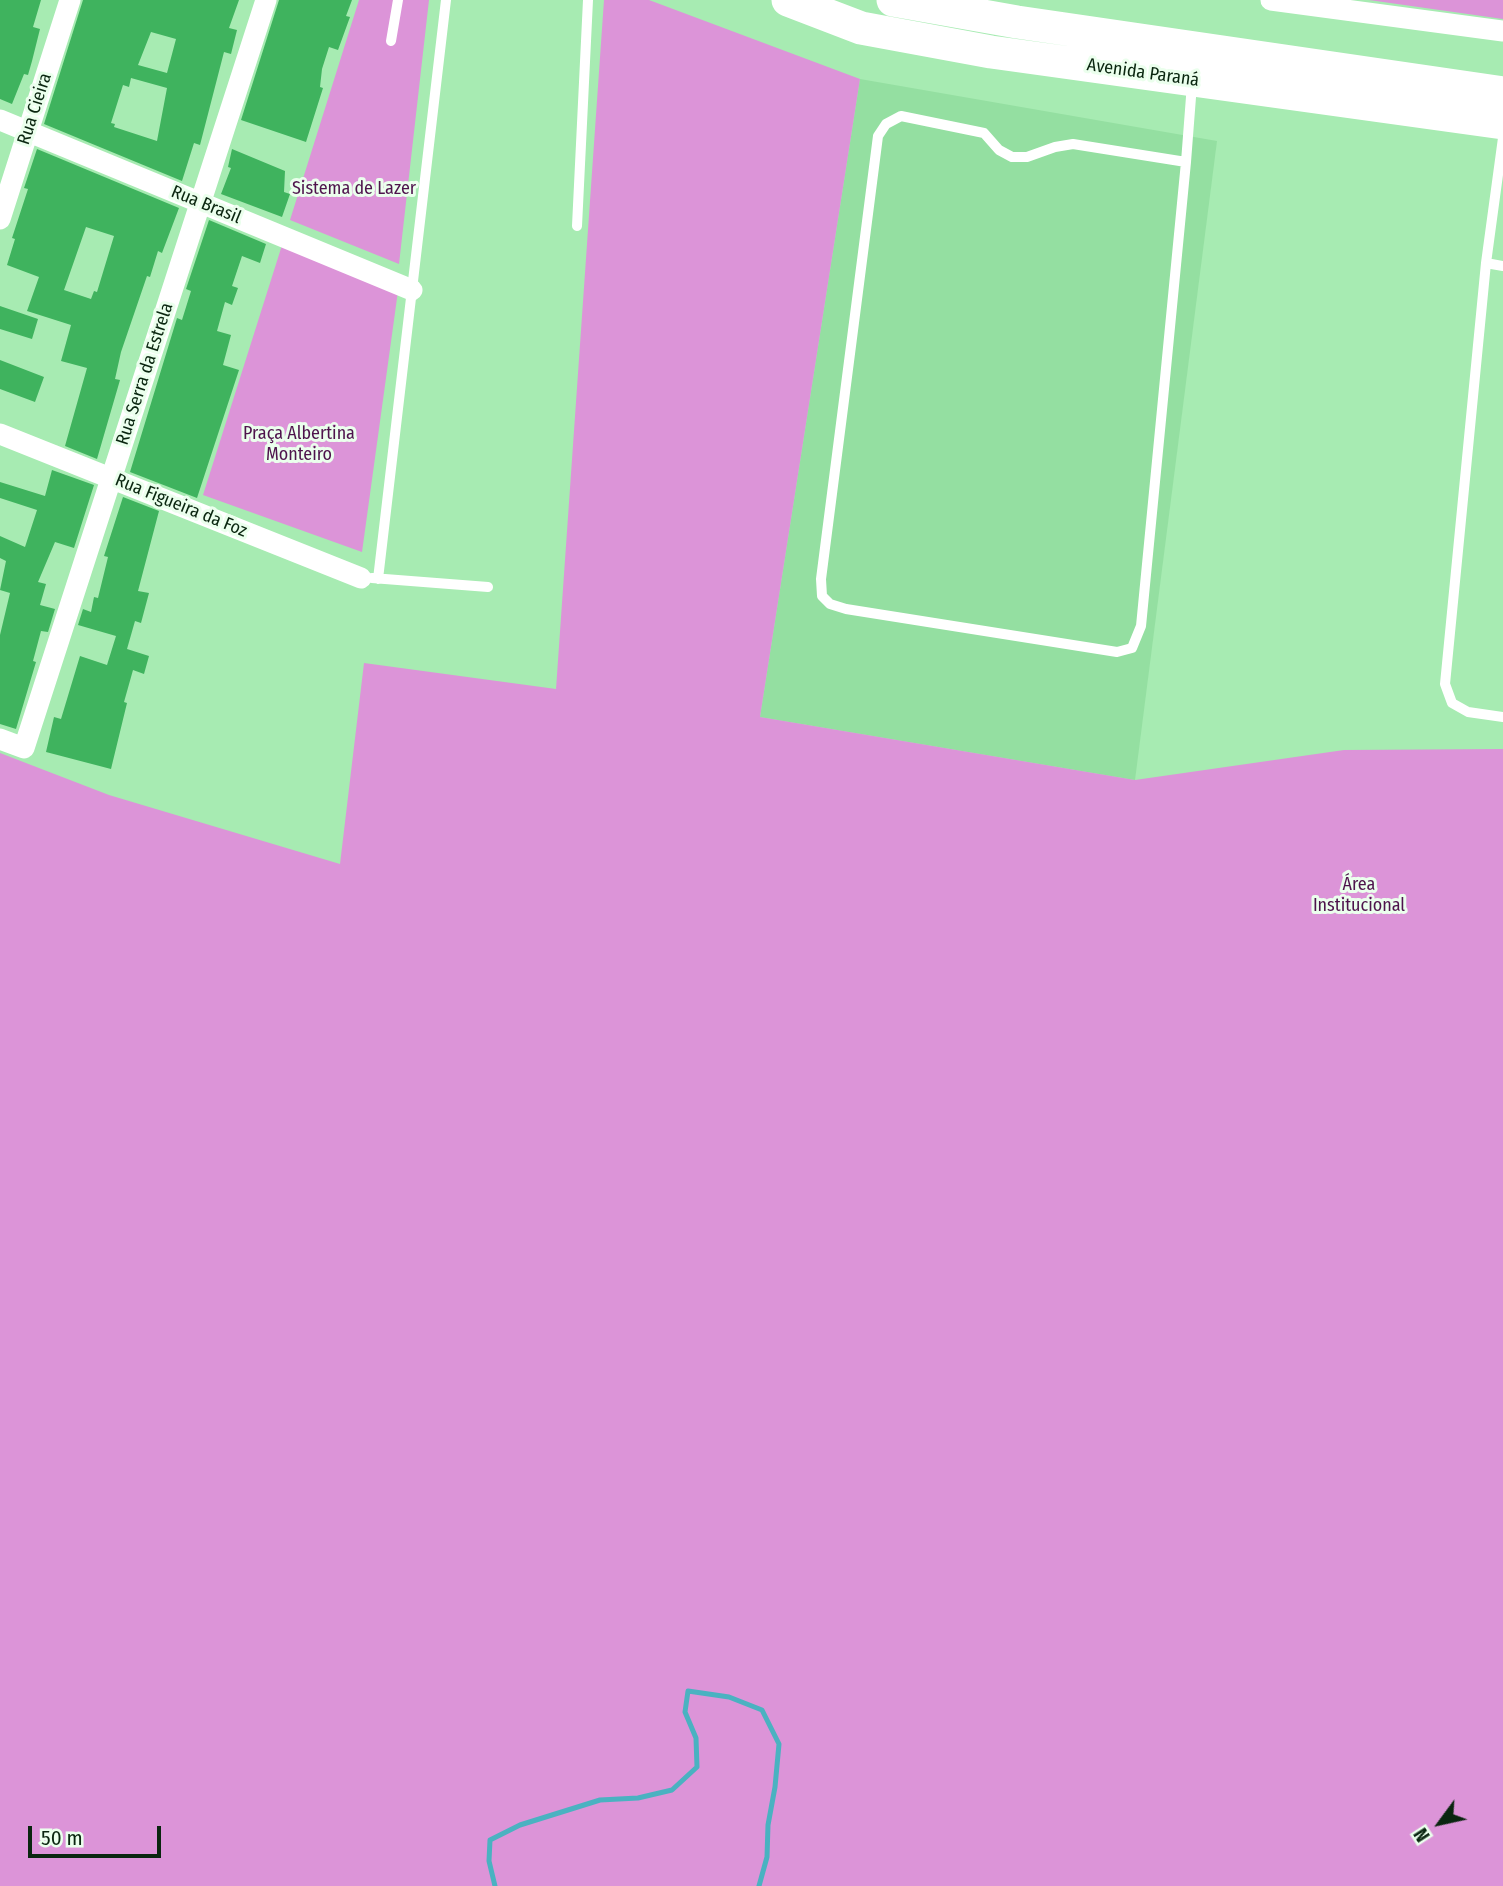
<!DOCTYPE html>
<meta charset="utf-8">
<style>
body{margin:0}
#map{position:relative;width:1503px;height:1886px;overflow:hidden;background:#a7ebb2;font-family:"Fira Sans Condensed",sans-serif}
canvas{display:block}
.north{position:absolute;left:1405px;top:1788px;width:70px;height:70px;-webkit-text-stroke:5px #ebffed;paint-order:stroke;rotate:237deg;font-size:19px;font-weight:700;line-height:28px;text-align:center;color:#0a2610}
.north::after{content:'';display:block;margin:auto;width:24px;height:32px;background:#0a2610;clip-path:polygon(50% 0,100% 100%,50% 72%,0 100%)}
.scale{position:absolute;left:28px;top:1826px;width:133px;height:32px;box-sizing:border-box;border:4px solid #0a2610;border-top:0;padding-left:9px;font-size:21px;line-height:24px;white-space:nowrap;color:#0a2610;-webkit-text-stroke:5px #ebffed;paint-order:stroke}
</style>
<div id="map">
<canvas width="1503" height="1886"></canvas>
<div class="north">N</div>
<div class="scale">50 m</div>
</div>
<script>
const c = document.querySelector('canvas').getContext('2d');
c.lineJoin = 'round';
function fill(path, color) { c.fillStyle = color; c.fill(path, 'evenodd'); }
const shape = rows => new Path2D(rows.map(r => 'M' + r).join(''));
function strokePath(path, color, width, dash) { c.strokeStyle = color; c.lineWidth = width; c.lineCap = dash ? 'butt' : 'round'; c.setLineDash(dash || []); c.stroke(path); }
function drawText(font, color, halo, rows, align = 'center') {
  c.font = font + ' "Fira Sans Condensed",sans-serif'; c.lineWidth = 6; c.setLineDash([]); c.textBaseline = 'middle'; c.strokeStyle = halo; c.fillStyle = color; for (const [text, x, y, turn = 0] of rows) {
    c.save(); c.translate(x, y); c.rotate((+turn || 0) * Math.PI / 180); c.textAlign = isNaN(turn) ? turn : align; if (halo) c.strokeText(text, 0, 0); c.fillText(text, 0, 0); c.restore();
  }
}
fill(shape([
 [860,79,1217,141,1135,780,760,717]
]), '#94dfa1');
fill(shape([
 [359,0,429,0,399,264,290,220],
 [604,0,649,0,860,79,760,717,1135,780,1344,750,1503,749,1503,1886,0,1886,0,753,109,795,340,864,364,663,556,689],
 [1369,0,1503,0,1503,19],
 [283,242,398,291,362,552,203,495]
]), '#dc94d8');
strokePath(shape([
 [495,1886,489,1861,490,1840,520,1825,600,1800,638,1798,672,1790,697,1767,696,1738,685,1712,688,1691,729,1697,762,1710,779,1744,775,1787,768,1825,767,1857,759,1886]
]), '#4ab2c1', 5);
fill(shape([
 [0,0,41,0,33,27,40,29,32,61,28,75,24,74,12,104,0,99],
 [83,0,239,0,229,28,237,30,231,54,224,52,200,145,194,143,182,181,44,124],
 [151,32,176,39,167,73,138,65],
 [131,78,167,88,157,141,114,127,115,124,111,123,123,85,129,87],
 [279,0,352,0,346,16,350,17,338,50,329,47,322,69,320,87,323,88,306,142,241,120],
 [37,149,179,208,162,253,158,251,150,277,147,276,121,352,115,379,120,380,97,459,65,446,87,368,61,361,71,325,27,311,39,277,7,265,15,239,12,238,28,189,24,188],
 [86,227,114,236,97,292,94,291,91,299,64,290],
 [232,149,285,171,284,192,290,194,282,217,221,194,231,168,228,167],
 [209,220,266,244,260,263,242,256,232,286,238,288,232,305,225,302,217,331,231,335,223,365,239,370,197,498,130,472,177,318,182,320,191,291,186,289],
 [0,306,38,319,32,339,0,329],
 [0,360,44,377,35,402,0,389],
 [52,470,94,485,74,548,55,542,38,582,46,584,40,605,55,609,48,632,41,631,33,661,36,662,16,729,0,724,0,635,10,593,0,590,6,561,0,558,0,536,25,547,37,510,0,498,0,482,45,496],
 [123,497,159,511,138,591,149,593,141,623,135,621,127,649,149,656,144,674,133,670,124,702,127,703,111,769,46,752,54,717,61,719,80,656,107,665,116,636,78,625,83,609,91,612,94,597,98,598,108,557,104,556]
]), '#3fb35e');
strokePath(shape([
 [391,41,398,0],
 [1503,138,1486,263,1445,684,1452,703,1468,712,1503,717],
 [1186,162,1073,144,1055,147,1027,157,1012,157,999,150,984,133,901,116,886,124,878,136,821,579,822,596,830,604,846,609,1117,652,1132,648,1141,626,1186,162,1192,84],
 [577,226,588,0],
 [1486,263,1503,266],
 [372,578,488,587],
 [378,579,446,0]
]), '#fff', 10);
strokePath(shape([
 [1271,0,1503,31],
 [0,120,412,290],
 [0,219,70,0],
 [0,434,361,578],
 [0,739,24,748,266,0]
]), '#fff', 21);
strokePath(shape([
 [788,0,861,28,991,52,1503,123],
 [893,0,1017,22,1503,93]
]), '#fff', 33);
drawText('18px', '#0a2610', '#ebffed', [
 ["Avenida Paraná",1143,73,8],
 ["Rua Cieira",35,109,-72],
 ["Rua Brasil",206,205,22],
 ["Rua Serra da Estrela",145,374,-72],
 ["Rua Figueira da Foz",181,506,22]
]);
drawText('18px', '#4e134c', '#ebffed', [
 ["Sistema de Lazer",354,189],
 ["Praça Albertina",299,434],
 ["Monteiro",299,455],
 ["Área",1359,885],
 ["Institucional",1359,906]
]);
</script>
